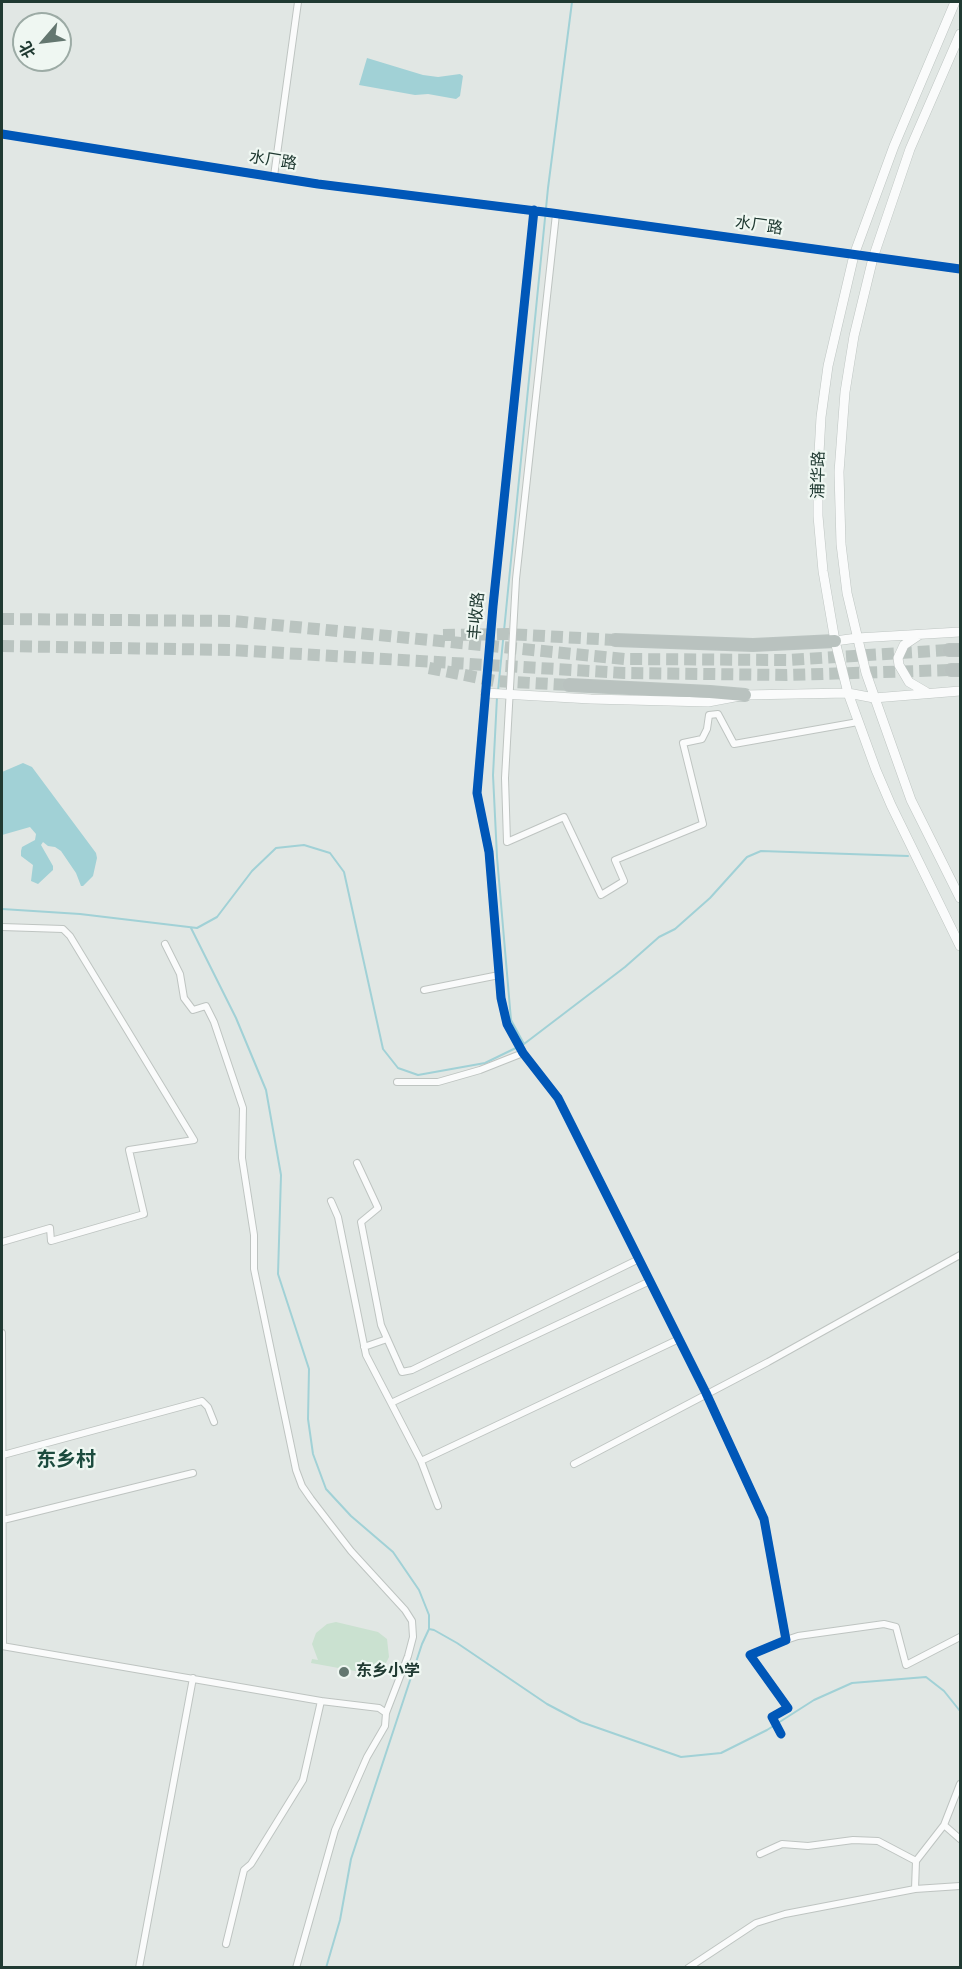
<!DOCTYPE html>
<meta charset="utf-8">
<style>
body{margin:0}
#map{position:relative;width:962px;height:1969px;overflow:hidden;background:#e1e7e4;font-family:Helvetica,"Noto Sans SC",sans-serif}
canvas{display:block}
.frame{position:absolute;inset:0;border:3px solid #203a32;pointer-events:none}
.north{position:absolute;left:12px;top:12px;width:60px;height:60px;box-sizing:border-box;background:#eff7f2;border:2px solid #9caba5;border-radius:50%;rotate:242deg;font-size:16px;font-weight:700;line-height:24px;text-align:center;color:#203a32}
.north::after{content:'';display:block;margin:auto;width:21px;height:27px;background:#647770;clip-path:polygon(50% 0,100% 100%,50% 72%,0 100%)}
</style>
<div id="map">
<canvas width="962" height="1969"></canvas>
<div class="frame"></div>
<div class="north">北</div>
</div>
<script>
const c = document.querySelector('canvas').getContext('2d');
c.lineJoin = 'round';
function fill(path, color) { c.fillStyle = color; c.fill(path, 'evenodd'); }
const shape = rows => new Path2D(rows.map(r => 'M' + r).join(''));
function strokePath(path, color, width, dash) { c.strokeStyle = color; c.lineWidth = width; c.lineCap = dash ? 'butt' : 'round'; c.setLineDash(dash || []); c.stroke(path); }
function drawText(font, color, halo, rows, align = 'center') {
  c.font = font + ' Helvetica,"Noto Sans SC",sans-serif'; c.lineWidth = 4.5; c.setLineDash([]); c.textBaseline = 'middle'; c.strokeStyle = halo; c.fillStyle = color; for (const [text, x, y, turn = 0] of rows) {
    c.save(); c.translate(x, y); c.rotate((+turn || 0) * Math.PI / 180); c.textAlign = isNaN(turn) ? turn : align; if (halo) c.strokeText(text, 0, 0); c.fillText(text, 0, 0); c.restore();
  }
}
fill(shape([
 [336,1622,378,1632,387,1639,389,1657,386,1663,378,1670,377,1675,311,1663,312,1659,318,1660,312,1644,316,1633,327,1624]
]), '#cae1d0');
fill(shape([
 [367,58,423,75,438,77,460,74,463,76,460,96,456,99,428,94,415,95,359,85],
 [23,763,32,767,96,853,97,858,93,876,83,886,81,886,76,873,61,851,55,847,48,846,43,842,41,845,53,866,53,870,38,884,31,881,33,865,21,856,21,851,22,847,35,840,36,834,30,827,2,835,2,772]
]), '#a1d1d6');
strokePath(shape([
 [498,691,548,188,572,2],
 [497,697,493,775,497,857,511,1020,524,1044],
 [2,909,80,914,197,928,217,917,252,871,276,848,304,845,330,853,344,872,383,1049,398,1068,418,1075,485,1063,524,1044,625,967,659,937,675,929,710,898,747,857,761,851,908,856],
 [191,928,236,1018,266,1090,281,1175,278,1274,309,1369,308,1419,313,1454,326,1489,351,1516,393,1552,419,1590,429,1615,429,1629,434,1630,457,1643,547,1704,581,1722,681,1757,721,1753,767,1730,814,1700,852,1683,926,1677,944,1691,960,1711],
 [326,1968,340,1920,351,1859,422,1644,429,1629]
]), '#a1d1d6', 2);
strokePath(shape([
 [2,619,234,621,625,659,788,660,949,650],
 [443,635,508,634,615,640],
 [2,646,232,650,624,673,787,675,951,670],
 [429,668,495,681,569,685]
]), '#bac4c0', 12, [12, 6]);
const street = shape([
 [2,134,318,184,552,213,960,269],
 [274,176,298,2],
 [534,210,493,606,477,793,489,852,501,998,507,1024,523,1053,558,1098,706,1393,764,1519,786,1640,750,1655,788,1708,772,1717,781,1734],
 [556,214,516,579,505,778,507,842,564,817,601,895,624,881,615,860,703,824,683,743,702,739,707,729,709,715,718,714,734,744,858,722],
 [2,927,63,929,70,936,194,1140,129,1150,144,1214,51,1241,50,1228,2,1242],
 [165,944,180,974,184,998,193,1010,206,1006,214,1022,243,1108,242,1158,254,1235,254,1269,296,1470,302,1486,311,1499,351,1551,405,1610,412,1621,413,1637,408,1656,386,1713],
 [424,990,499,975],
 [397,1082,438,1082,480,1070,523,1053],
 [357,1163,378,1208,361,1222,381,1325,402,1372,412,1370,639,1259],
 [331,1201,338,1217,366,1355,391,1403],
 [2,1333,3,1646],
 [364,1347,387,1339],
 [3,1455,202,1401,208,1407,214,1422],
 [421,1461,679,1339],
 [574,1464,768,1362,960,1255],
 [438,1506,421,1461,391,1403,650,1281],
 [3,1520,193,1473],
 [786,1640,798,1636,884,1624,896,1627,906,1665,960,1637],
 [2,1646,321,1701,379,1708,386,1713,385,1726,367,1757,335,1830,296,1968],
 [944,1825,960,1839],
 [760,1854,782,1844,808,1846,853,1840,878,1841,916,1861],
 [915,1889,916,1861,944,1825,960,1784],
 [226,1944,244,1870,251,1864,303,1780,321,1701],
 [139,1968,193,1678],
 [688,1968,756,1923,785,1914,915,1889,960,1886]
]);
const secondary = shape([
 [955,2,894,146,854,255,828,366,821,417,818,471,818,516,823,571,835,641,848,693,876,770,891,805,960,946],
 [960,34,910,149,873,258,854,336,845,392,839,472,841,544,847,593,866,673,911,800,960,898],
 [919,635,904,645,898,658,899,665,909,682,926,692],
 [835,641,857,638,960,632],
 [485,693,591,699,708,702,745,695,848,693,874,698,960,691]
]);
const highway = shape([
 [615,640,753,645,835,641],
 [949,650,960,650],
 [951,670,960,670],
 [569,685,710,692,745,695]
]);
strokePath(street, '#bec4c1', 8);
strokePath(secondary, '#bec5c2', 10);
strokePath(highway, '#bbc4c1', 14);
strokePath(street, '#fafbfb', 6);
strokePath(secondary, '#fafbfb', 9);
strokePath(highway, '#b9c2bf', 12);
strokePath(shape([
 [2,134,318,184,552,213,960,269],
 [534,210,493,606,477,793,489,852,501,998,507,1024,523,1053,558,1098,706,1393,764,1519,786,1640,750,1655,788,1708,772,1717,781,1734]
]), '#0057b8', 9);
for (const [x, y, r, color] of [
 [344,1672,6,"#647770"]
]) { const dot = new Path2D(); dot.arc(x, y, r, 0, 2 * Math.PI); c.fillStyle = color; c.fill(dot); strokePath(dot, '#eff7f2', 2); }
drawText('16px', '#203a32', '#eff7f2', [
 ["水厂路",273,161,9],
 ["水厂路",759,226,8],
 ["浦华路",819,475,-89],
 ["丰收路",477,616,-85]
]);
drawText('bold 16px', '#203a32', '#eff7f2', [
 ["东乡小学",356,1672]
], 'left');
drawText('bold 20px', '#1c4b3e', '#eff7f2', [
 ["东乡村",66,1460]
]);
</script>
